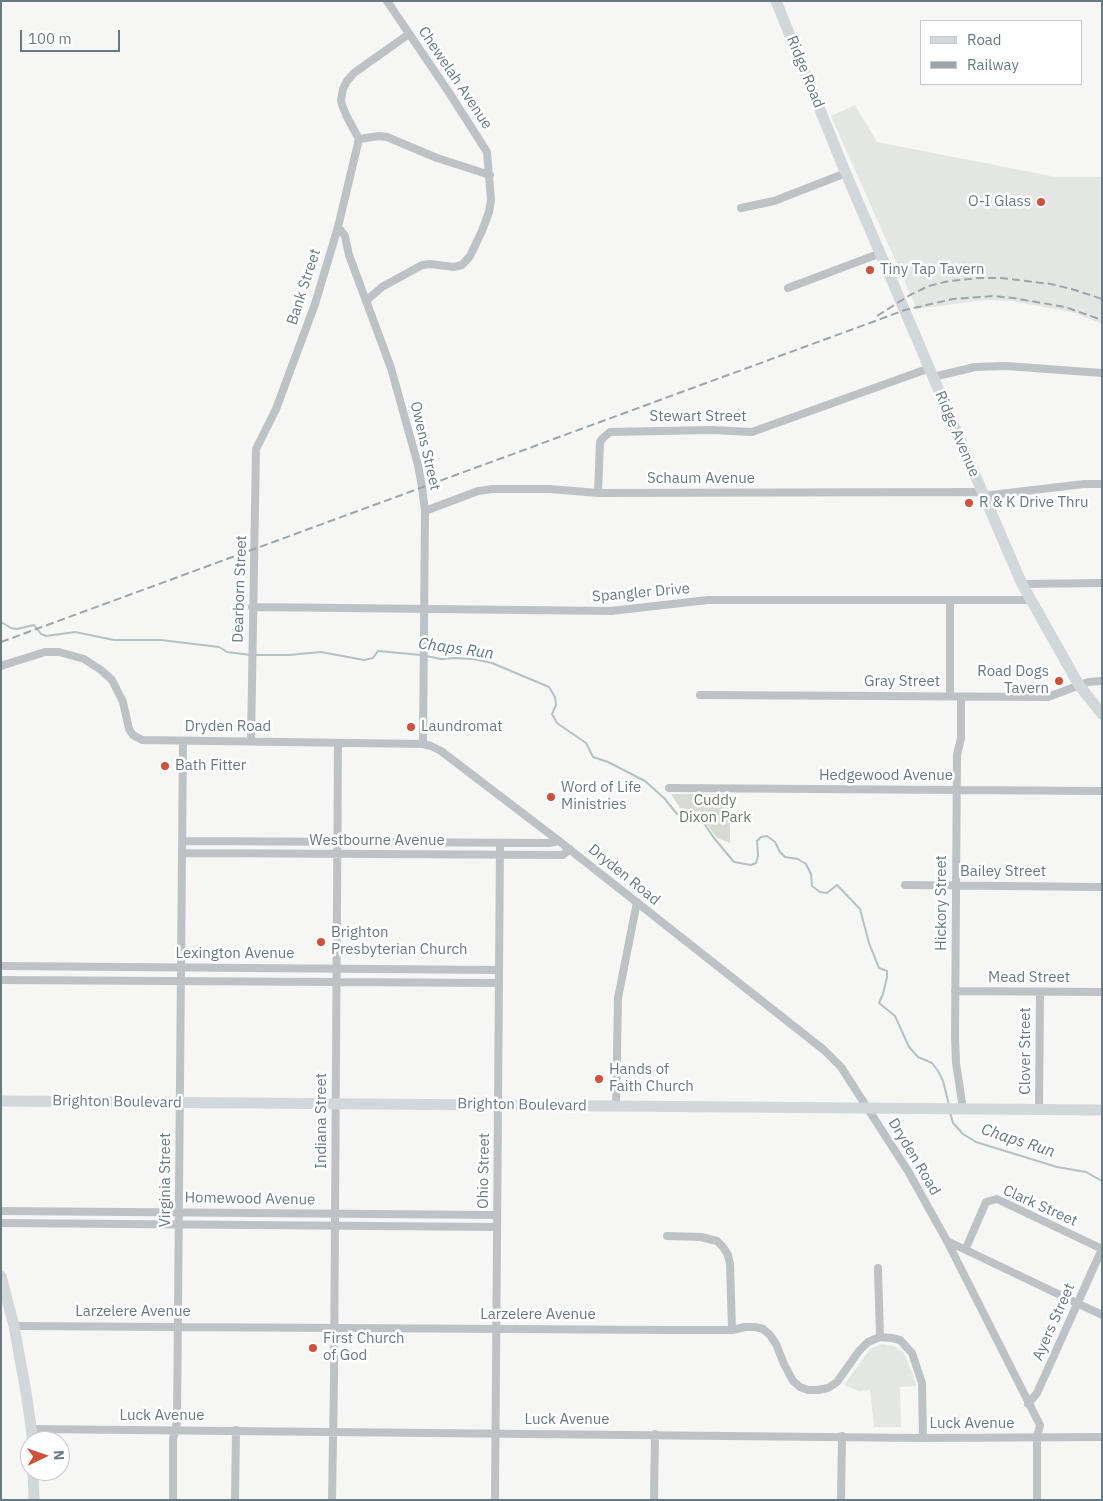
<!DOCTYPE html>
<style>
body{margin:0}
#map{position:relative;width:1103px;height:1501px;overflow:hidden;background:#f6f6f4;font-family:"IBM Plex Sans",sans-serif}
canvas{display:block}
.frame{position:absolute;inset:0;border:2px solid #697981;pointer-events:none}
.legend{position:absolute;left:920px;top:20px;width:162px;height:65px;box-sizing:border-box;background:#fff;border:1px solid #c3c9cd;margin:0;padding:6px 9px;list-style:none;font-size:15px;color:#697981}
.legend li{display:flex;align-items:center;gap:10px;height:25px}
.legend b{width:25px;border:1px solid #c3c9cd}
.north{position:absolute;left:20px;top:1431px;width:50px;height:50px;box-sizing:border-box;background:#fff;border:1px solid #c3c9cd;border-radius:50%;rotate:87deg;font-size:14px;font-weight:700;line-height:20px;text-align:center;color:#697981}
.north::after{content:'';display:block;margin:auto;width:18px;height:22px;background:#ce513c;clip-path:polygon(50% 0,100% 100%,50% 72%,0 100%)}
.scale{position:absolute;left:20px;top:30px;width:100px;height:22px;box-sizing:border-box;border:2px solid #697981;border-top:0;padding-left:6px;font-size:15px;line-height:18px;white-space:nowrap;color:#697981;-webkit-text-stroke:4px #fff;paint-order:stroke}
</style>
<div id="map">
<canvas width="1103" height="1501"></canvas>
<div class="frame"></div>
<ul class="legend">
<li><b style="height:6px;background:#d2d8d9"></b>Road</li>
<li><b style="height:6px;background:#9ea5a9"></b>Railway</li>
</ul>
<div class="north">N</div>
<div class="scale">100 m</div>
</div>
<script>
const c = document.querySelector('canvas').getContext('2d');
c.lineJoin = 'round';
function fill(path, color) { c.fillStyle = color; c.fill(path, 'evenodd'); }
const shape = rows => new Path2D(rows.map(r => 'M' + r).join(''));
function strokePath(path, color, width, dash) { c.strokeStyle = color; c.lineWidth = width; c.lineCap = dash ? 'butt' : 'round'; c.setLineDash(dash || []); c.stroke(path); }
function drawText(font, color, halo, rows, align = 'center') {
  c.font = font + ' "IBM Plex Sans",sans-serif'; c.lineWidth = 5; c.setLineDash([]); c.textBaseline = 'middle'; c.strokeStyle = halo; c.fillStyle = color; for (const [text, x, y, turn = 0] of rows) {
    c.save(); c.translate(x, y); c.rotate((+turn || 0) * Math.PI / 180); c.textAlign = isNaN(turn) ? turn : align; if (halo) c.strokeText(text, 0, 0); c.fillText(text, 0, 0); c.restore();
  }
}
fill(shape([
 [855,105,877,142,1056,177,1102,177,1102,324,1075,313,1012,301,984,300,917,309,831,116],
 [882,1344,894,1346,904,1353,916,1383,916,1386,900,1387,901,1427,874,1427,870,1390,859,1391,844,1385,870,1349]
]), '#e4e6e4');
fill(shape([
 [671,794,730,794,730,843,717,838,697,811,682,811]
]), '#d7dbd3');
strokePath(shape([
 [1,622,11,628,17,629,34,625,41,634,46,636,75,632,114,640,161,640,219,647,227,652,251,655],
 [256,655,289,655,321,652,364,660,373,658,378,651,421,655],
 [426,656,441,659,454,658,473,659,492,663,549,687,555,697,556,705,552,714,557,723,586,743,593,757,608,762,645,781,664,798,677,814,694,814,699,816,714,838,734,862,751,865,756,863,758,856,757,841,761,837,767,836,775,842,780,852,785,857,798,859,806,864,811,874,812,886,820,892,827,893,837,885,860,909,869,943,879,968,887,971,887,977,883,994,879,1003,895,1016,909,1047,918,1057,932,1063,938,1071,943,1081,949,1105],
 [950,1112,953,1123,963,1134,976,1142,1057,1167,1086,1172,1102,1181]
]), '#b5c1c3', 2);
strokePath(shape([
 [359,139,347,117,342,105,341,100,343,89,347,81,354,73,409,34],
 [359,139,379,136,387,137,437,158,490,175],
 [741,208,774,201,846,173],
 [338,227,345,236,349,255,391,368,418,465,422,487,425,511,423,744],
 [788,288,881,253],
 [367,300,382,287,422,265,430,264,454,267,462,265,470,256,482,231,489,212,491,200,487,152,450,94,387,1],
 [933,377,975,367,1006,366,1102,373],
 [598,493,600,442,603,438,610,432,712,430,752,432,930,368],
 [983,496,1084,484,1102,484],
 [425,511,478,491,493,489,550,489,598,493,982,492],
 [1022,584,1102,583],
 [252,607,611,611,708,600,1031,600],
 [1,666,45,652,59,652,84,659,101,670,112,680,123,702,129,729,133,735,142,740,423,744,431,746,441,751,559,841,824,1050,841,1067,908,1171,947,1241,1040,1425,1037,1437,1037,1500],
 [700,695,1048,697,1088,682,1102,681],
 [950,696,950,601],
 [961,697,961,738,957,755,955,1037,956,1063,963,1109],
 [251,741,256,449,276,409,315,304,338,227,359,139],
 [669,788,1102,791],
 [182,841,549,843,559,841],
 [182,853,563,855,570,849],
 [905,885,1102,887],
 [1,966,499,970],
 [1,980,499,983],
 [955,991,1102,992],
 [616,1106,618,998,637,902],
 [1039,1110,1040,992],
 [1,1211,497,1215],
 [1,1223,497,1227],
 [667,1236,701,1237,717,1241,723,1247,728,1255,730,1264,732,1330],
 [947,1241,1102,1315],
 [966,1248,986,1202,997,1199,1102,1249,1042,1382,1037,1393,1028,1404],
 [878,1268,880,1337],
 [14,1326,668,1330,732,1330,745,1327,755,1327,763,1329,770,1335,776,1344,784,1364,793,1381,800,1387,808,1390,818,1390,828,1388,837,1382,859,1351,868,1342,880,1337,892,1338,900,1340,912,1353,922,1383,923,1438],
 [32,1429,923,1438,1102,1437],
 [173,1500,173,1439,177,1422,183,741],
 [235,1500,236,1430],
 [332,1500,334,1379,338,743],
 [495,1500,500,843],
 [654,1500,655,1434],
 [841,1500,842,1436]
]), '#bec2c5', 8);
strokePath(shape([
 [776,1,844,169,1012,561,1022,584,1079,685,1102,714],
 [1,1101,1102,1110],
 [1,1276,14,1326,26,1392,33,1441],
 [33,1471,34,1500]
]), '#d2d8d9', 11);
strokePath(shape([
 [877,316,910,295,929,286,949,281,979,278,1001,278,1051,284,1075,290,1102,299],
 [1,642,905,310,953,299,993,296,1013,298,1065,307,1102,320]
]), '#9ea5a9', 2, [8, 4]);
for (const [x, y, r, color] of [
 [1041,202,5,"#ce513c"],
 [870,270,5,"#ce513c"],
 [969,503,5,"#ce513c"],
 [1059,681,5,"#ce513c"],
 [411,727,5,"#ce513c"],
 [165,766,5,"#ce513c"],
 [551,797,5,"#ce513c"],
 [321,942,5,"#ce513c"],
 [599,1079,5,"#ce513c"],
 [313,1348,5,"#ce513c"]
]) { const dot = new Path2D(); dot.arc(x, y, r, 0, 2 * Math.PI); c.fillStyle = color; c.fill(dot); strokePath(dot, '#fff', 2); }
drawText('15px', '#697981', '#fff', [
 ["Ridge Road",805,72,68],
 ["Chewelah Avenue",455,78,56],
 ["Bank Street",304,287,-72],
 ["Stewart Street",698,417],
 ["Ridge Avenue",957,434,67],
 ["Owens Street",425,446,77],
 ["Schaum Avenue",701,479],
 ["Dearborn Street",240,589,-88],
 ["Spangler Drive",641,593,-5],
 ["Gray Street",902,682],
 ["Dryden Road",228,727],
 ["Hedgewood Avenue",886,776],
 ["Westbourne Avenue",377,841],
 ["Bailey Street",1003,872],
 ["Dryden Road",624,875,39],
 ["Hickory Street",942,903,-90],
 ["Lexington Avenue",235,954],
 ["Mead Street",1029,978],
 ["Clover Street",1026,1051,-90],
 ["Brighton Boulevard",117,1102,1],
 ["Brighton Boulevard",522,1105,1],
 ["Indiana Street",322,1121,-90],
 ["Dryden Road",914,1157,59],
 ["Ohio Street",484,1171,-89],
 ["Virginia Street",166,1180,-90],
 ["Homewood Avenue",250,1199,1],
 ["Clark Street",1040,1206,24],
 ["Larzelere Avenue",133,1312],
 ["Larzelere Avenue",538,1315],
 ["Ayers Street",1054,1322,-66],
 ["Luck Avenue",162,1416],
 ["Luck Avenue",567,1420],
 ["Luck Avenue",972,1424]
]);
drawText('15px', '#697981', '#fff', [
 ["O-I Glass",1031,202,"right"],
 ["Tiny Tap Tavern",880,270],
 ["R & K Drive Thru",979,503],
 ["Road Dogs",1049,672,"right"],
 ["Tavern",1049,689,"right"],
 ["Laundromat",421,727],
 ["Bath Fitter",175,766],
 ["Word of Life",561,788],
 ["Ministries",561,805],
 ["Brighton",331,933],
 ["Presbyterian Church",331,950],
 ["Hands of",609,1070],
 ["Faith Church",609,1087],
 ["First Church",323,1339],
 ["of God",323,1356]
], 'left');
drawText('15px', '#6c7967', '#fff', [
 ["Cuddy",715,801],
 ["Dixon Park",715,818]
]);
drawText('italic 16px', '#65797d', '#fff', [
 ["Chaps Run",456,649,8],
 ["Chaps Run",1018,1141,18]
]);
</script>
